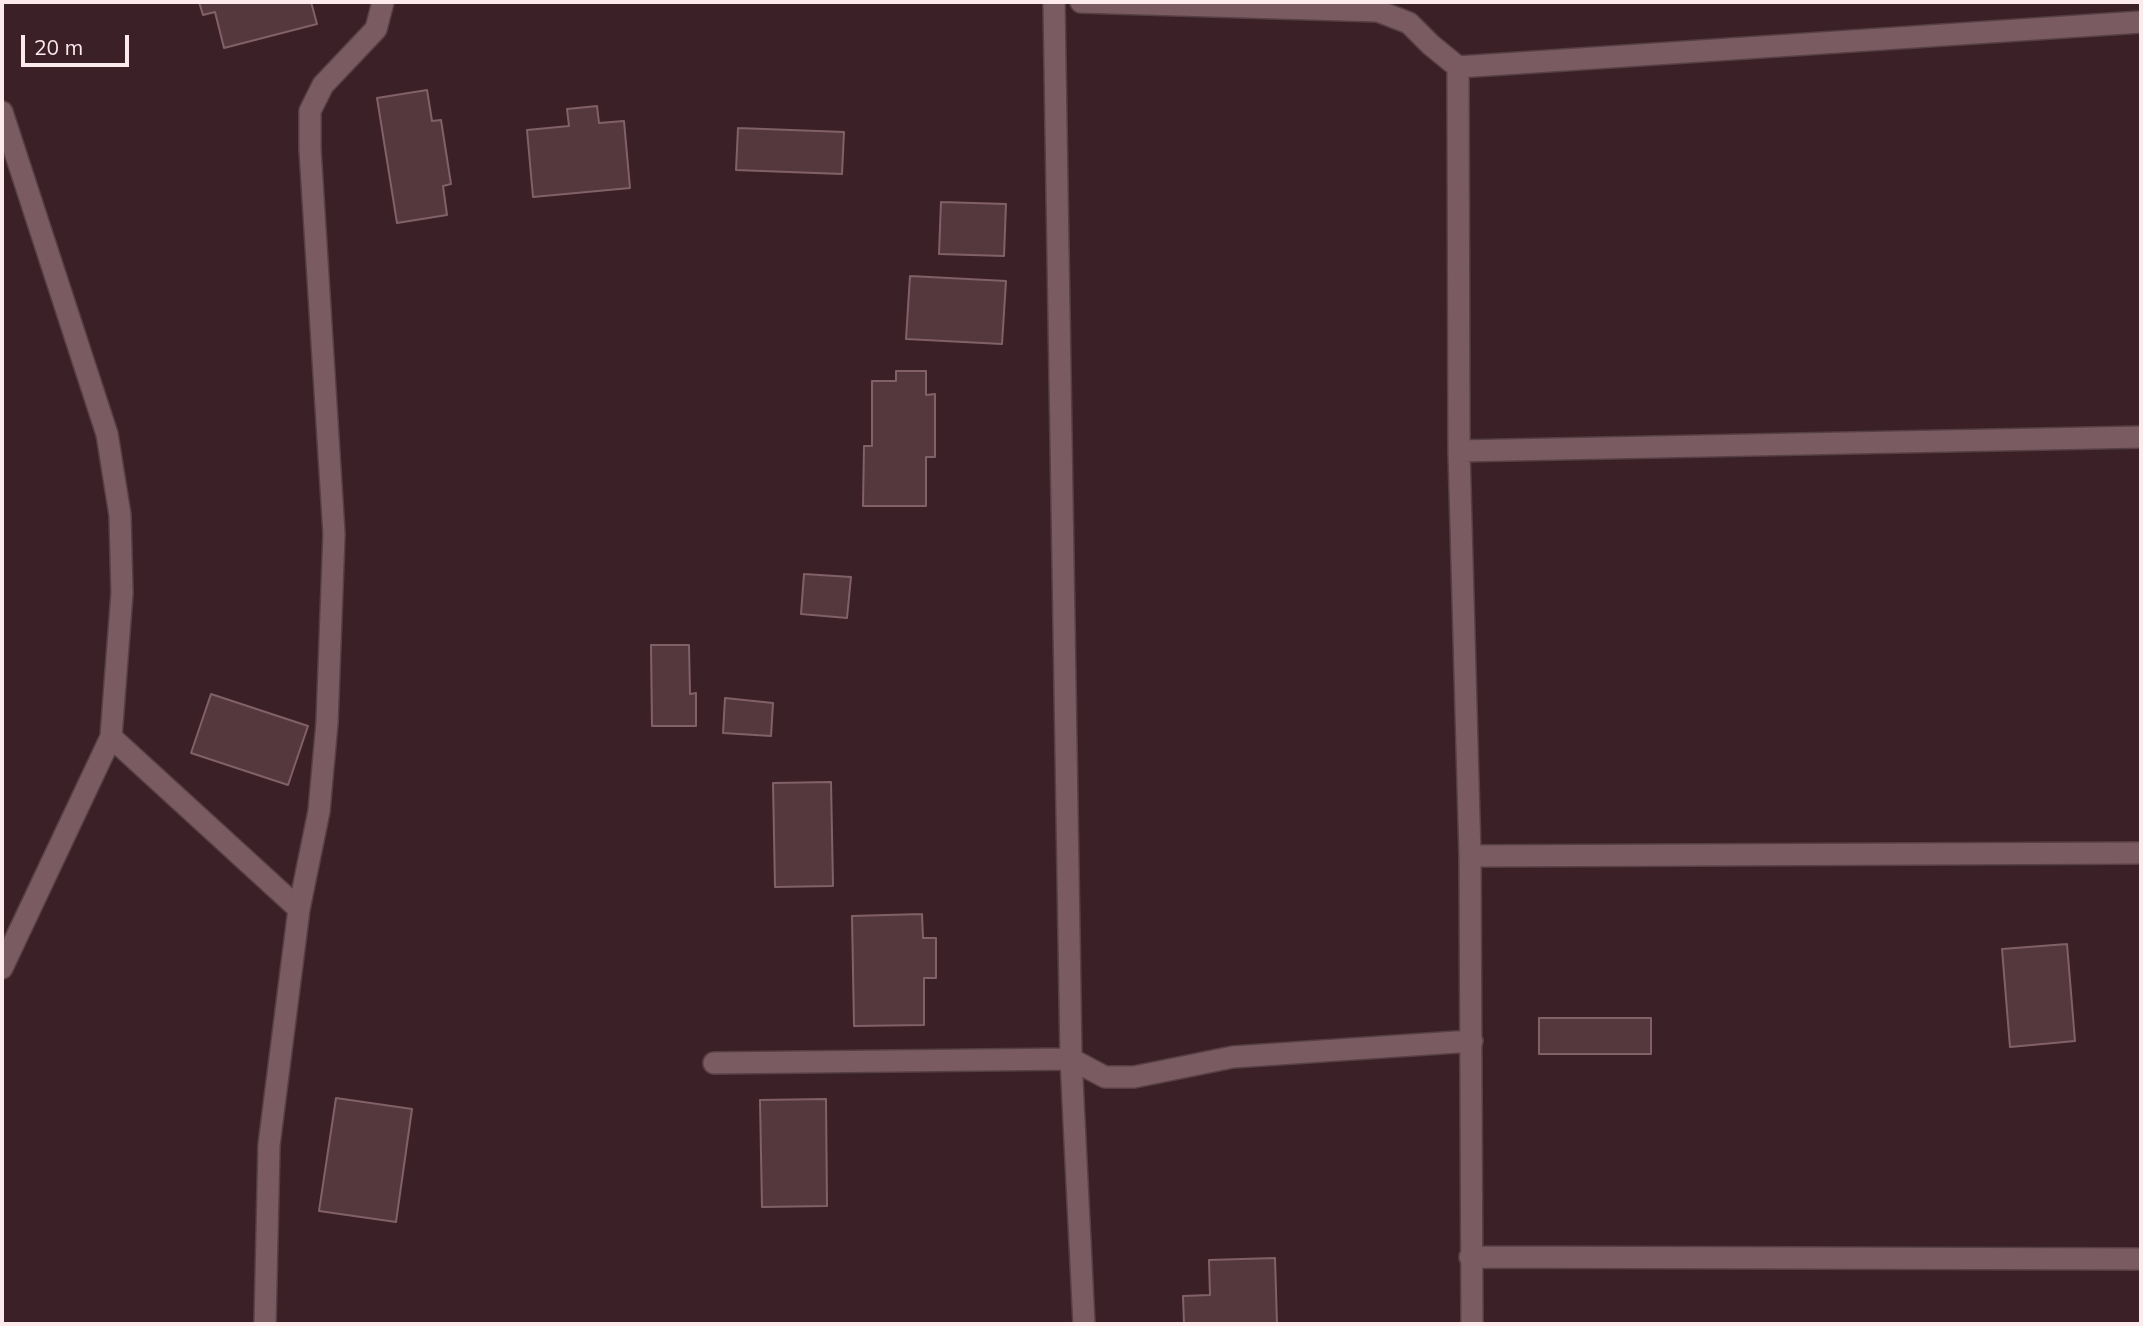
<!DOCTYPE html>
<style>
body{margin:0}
#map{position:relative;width:2143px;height:1326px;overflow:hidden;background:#3b2127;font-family:Mulish,sans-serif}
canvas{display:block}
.frame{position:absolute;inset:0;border:4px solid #fdeaed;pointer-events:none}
.scale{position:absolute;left:21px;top:35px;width:108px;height:32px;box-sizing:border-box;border:4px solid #fdeaed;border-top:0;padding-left:9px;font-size:21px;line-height:24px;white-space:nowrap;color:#fdeaed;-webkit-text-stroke:5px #3b2127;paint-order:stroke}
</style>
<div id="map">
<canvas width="2143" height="1326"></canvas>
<div class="frame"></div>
<div class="scale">20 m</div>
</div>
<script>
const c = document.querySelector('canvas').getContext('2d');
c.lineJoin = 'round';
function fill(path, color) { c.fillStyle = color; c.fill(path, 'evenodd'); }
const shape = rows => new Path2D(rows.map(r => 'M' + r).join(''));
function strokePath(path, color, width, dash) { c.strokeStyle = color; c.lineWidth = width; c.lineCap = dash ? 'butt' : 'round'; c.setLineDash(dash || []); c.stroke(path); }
const building = shape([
 [199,2,311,2,317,24,224,48,215,12,203,15,199,2],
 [427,90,432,121,441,120,451,184,443,186,447,215,397,223,377,98,427,90],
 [597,106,599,123,624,121,630,188,533,197,527,130,569,126,567,109,597,106],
 [738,128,844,132,842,174,736,170,738,128],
 [941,202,1006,204,1004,256,939,254,941,202],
 [910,276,1006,281,1002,344,906,339,910,276],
 [896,371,926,371,926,395,935,394,935,457,926,457,926,506,863,506,864,446,872,446,872,381,896,381,896,371],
 [804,574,851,577,847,618,801,614,804,574],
 [651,645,689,645,690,694,696,693,696,726,652,726,651,645],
 [211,694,308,726,288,785,191,753,211,694],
 [725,698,773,703,771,736,723,733,725,698],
 [831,782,833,886,775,887,773,783,831,782],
 [922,914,923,938,936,938,936,978,924,978,924,1025,854,1026,852,916,922,914],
 [2067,944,2075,1041,2010,1047,2002,949,2067,944],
 [1539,1018,1651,1018,1651,1054,1539,1054,1539,1018],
 [336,1098,412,1109,396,1222,319,1211,336,1098],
 [826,1099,827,1206,762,1207,760,1100,826,1099],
 [1275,1258,1277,1324,1184,1324,1183,1296,1210,1295,1209,1260,1275,1258]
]);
fill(building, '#54383e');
strokePath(building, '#816167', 2);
const minor = shape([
 [1054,2,1071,1059,1084,1324],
 [1081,2,1378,11,1409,23,1431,45,1458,67,1459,451,1470,856,1472,1324],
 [1458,67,2141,22],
 [2,112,107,434,120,515,122,593,111,737,2,968],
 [1459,451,2141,437],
 [111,737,299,909],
 [1470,856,2141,853],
 [714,1063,1071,1059,1105,1077,1134,1077,1233,1057,1472,1041],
 [1470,1257,2141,1259],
 [265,1324,269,1145,299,909,319,811,327,723,334,534,310,149,310,111,323,85,376,29,383,2]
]);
strokePath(minor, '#564045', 24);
strokePath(minor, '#7a5b61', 21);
</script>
